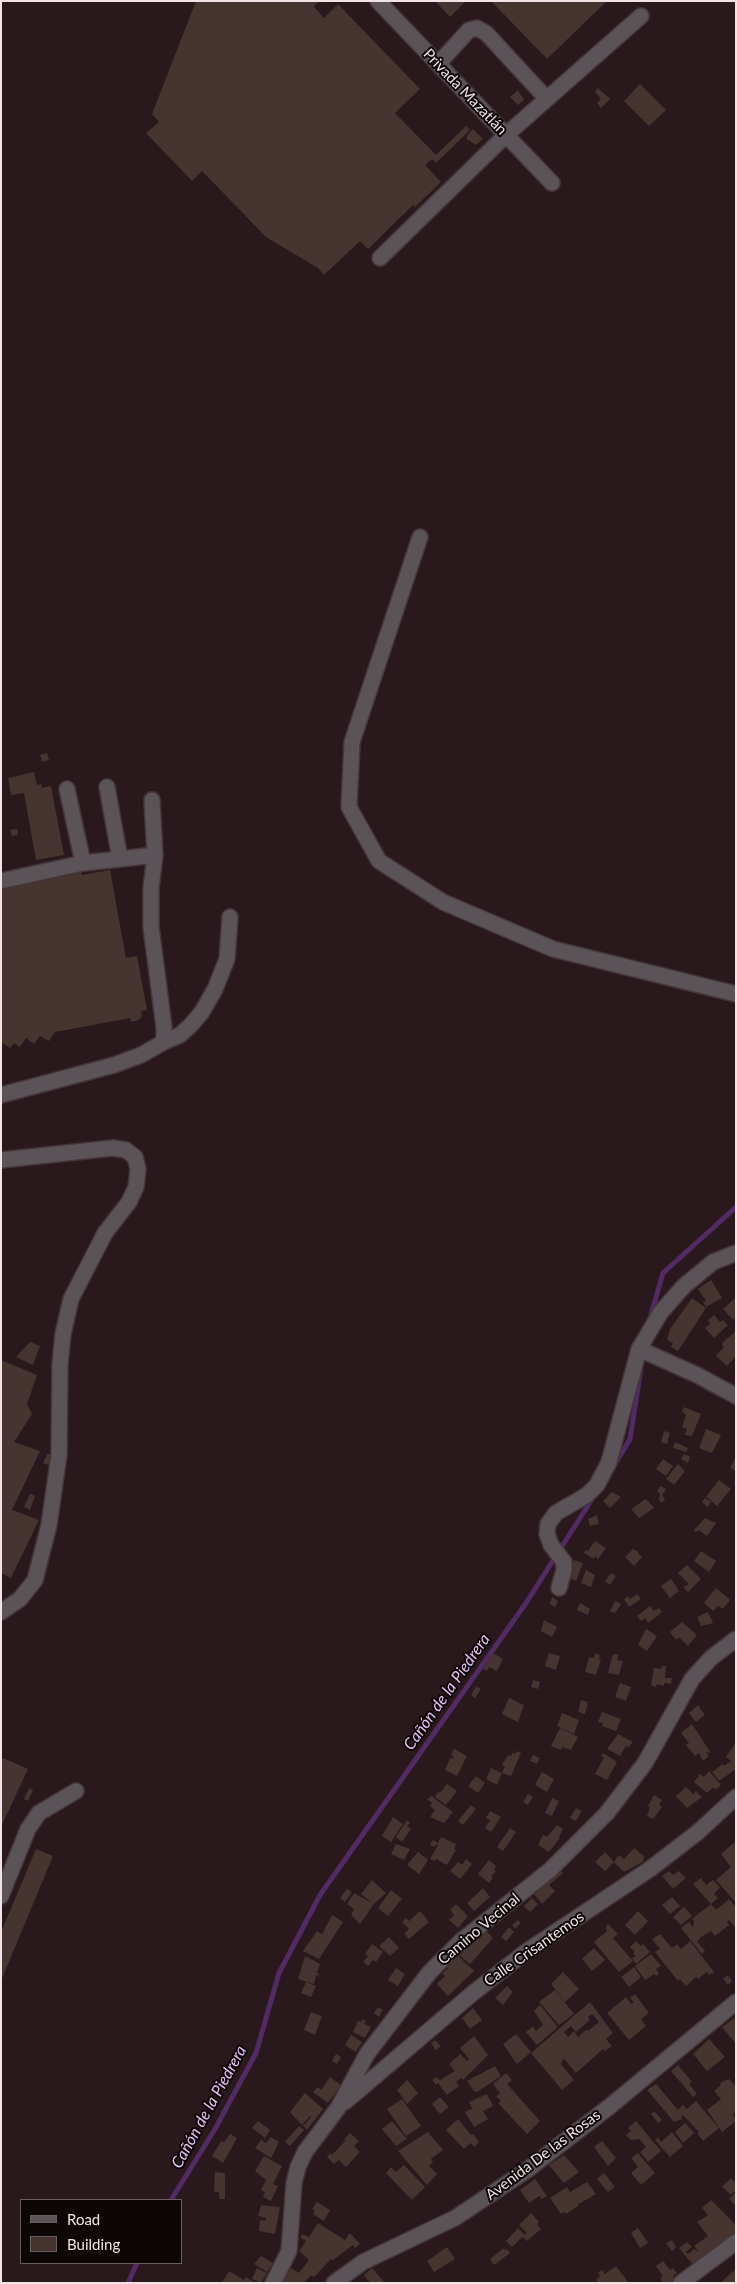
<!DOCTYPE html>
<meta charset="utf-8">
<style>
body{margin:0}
#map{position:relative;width:737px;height:2284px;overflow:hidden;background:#29191c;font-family:Lato,sans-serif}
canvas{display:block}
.frame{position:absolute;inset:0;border:2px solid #f0e4e6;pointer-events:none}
.legend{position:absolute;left:20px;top:2199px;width:162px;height:65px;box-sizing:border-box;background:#0d0607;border:1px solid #685f60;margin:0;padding:6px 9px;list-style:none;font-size:15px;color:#f0e4e6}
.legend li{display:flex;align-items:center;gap:10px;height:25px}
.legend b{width:25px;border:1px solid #685f60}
</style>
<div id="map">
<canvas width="737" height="2284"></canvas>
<div class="frame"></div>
<ul class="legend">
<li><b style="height:6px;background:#5a5357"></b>Road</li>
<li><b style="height:14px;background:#453430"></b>Building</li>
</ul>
</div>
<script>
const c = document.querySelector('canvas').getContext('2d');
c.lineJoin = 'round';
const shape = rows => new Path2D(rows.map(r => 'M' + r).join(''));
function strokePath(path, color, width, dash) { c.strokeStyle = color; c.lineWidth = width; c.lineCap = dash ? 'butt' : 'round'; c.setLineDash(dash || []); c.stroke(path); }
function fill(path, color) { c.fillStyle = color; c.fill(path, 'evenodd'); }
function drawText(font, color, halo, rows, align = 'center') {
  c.font = font + ' Lato,sans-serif'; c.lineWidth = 4; c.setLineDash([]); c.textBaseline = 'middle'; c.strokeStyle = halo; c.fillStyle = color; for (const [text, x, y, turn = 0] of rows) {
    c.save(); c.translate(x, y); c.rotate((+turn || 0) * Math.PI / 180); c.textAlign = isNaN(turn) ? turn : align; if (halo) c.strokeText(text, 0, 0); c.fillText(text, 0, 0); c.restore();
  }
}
strokePath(shape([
 [650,1318,663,1273,736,1207],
 [615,1464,630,1439,641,1368],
 [171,2200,215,2129,256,2053,279,1973,320,1895,526,1603,594,1496],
 [128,2283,137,2263]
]), '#522a64', 5);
fill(shape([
 [196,1,319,1,314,7,324,18,338,4,420,89,395,113,436,155,466,126,470,130,436,163,432,159,425,165,441,182,415,207,413,205,368,249,360,241,324,275,318,268,266,237,202,171,192,181,146,133,159,122,152,114],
 [435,1,466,1,450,17],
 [491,1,607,1,547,59],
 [640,84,666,110,649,126,624,101],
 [598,88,610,99,601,108,597,103,601,99,595,92],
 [518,90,524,100,518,105,510,97],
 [473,129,483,139,476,145,467,139,467,136],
 [47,753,49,760,42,762,40,755],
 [34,772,37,785,41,784,42,788,51,786,64,855,36,860,24,793,11,795,8,778],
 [17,829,18,835,12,836,10,830],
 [80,866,82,875,110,870,126,958,137,956,147,1010,141,1011,142,1016,139,1020,131,1022,130,1018,55,1032,49,1041,40,1036,34,1044,26,1038,20,1047,14,1043,10,1048,1,1042,1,880],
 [711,1280,722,1298,706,1307,703,1302,706,1301,698,1289],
 [736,1297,736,1317,733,1320,723,1309],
 [692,1298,706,1308,678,1351,671,1347,673,1343,667,1340,670,1329],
 [714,1315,720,1322,723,1320,728,1325,714,1338,705,1328,710,1324,708,1320],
 [736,1331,736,1356,727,1366,716,1356,724,1347,722,1346,723,1342],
 [30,1342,40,1346,33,1365,16,1357],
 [1,1360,37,1375,27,1404,32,1414,14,1442,40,1451,12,1510,39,1520,11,1578,1,1573],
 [684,1407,701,1414,692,1436,685,1435,687,1429,682,1427,686,1415,682,1412],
 [706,1429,721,1435,712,1453,699,1448],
 [664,1431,670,1433,667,1444,661,1442],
 [675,1442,688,1448,686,1452,673,1448],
 [47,1454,53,1455,49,1465,43,1463],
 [684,1454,690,1457,688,1463,681,1459],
 [736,1456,736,1471,730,1468],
 [663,1459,673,1466,666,1476,656,1469],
 [678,1464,685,1471,674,1485,666,1479],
 [719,1480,731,1489,717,1506,706,1497],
 [660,1486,666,1489,662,1495,665,1500,661,1503,659,1500,660,1493,657,1492],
 [612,1492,621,1497,610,1508,603,1501],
 [30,1494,35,1496,30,1510,24,1507],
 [705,1498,711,1502,708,1507,702,1502],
 [646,1499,654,1508,639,1518,631,1509],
 [597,1515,599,1524,590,1526,588,1519],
 [705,1518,716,1523,707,1536,699,1530,696,1532,694,1530],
 [595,1541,606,1548,598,1559,595,1556,594,1559,584,1553,586,1550,588,1551],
 [633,1549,639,1552,638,1553,642,1557,634,1566,625,1557],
 [701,1551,716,1561,709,1572,694,1561],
 [570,1559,583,1563,576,1581,564,1576],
 [687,1565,701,1579,688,1592,683,1587,689,1584,678,1573],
 [586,1570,595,1575,591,1587,581,1583],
 [611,1573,616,1576,610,1585,605,1581],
 [671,1579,679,1591,670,1598,661,1586],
 [716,1588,730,1600,723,1609,718,1606,713,1611,704,1603],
 [637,1594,641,1599,629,1607,624,1599,628,1596,630,1599],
 [552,1597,558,1601,555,1607,550,1604],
 [615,1601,621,1604,615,1613,610,1611],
 [580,1603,590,1609,588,1615,577,1610],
 [650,1606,654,1611,659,1608,662,1612,648,1623,645,1618,641,1621,637,1616],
 [708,1612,713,1623,701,1626,697,1617],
 [544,1620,557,1627,552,1637,541,1631],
 [682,1622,697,1635,688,1646,679,1637,676,1640,670,1632],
 [646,1629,657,1636,647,1651,638,1645],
 [493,1653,503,1659,497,1671,489,1667,487,1671,483,1669],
 [549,1653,560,1656,556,1670,545,1666],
 [595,1653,600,1655,599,1660,601,1660,596,1675,585,1672,589,1657,594,1658],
 [613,1654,619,1655,617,1660,623,1661,619,1675,608,1673],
 [662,1666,666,1666,665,1678,672,1678,671,1684,664,1683,664,1686,657,1684,656,1687,651,1685,654,1668,661,1669],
 [533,1680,540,1682,538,1689,531,1687],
 [620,1683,631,1687,626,1701,615,1697],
 [476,1686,481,1689,475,1698,471,1695],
 [509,1698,524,1705,518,1722,502,1714],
 [581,1700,588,1702,585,1714,578,1712],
 [698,1705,705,1715,696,1722,689,1713],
 [602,1712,621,1719,616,1731,602,1726,603,1723,598,1722],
 [562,1713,579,1720,574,1734,557,1726],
 [692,1724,711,1753,706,1752,709,1756,703,1761,699,1753,695,1756,686,1745,689,1743,681,1733],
 [560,1728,578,1737,571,1750,562,1747,561,1750,551,1746],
 [618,1734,633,1742,629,1747,626,1746,620,1756,607,1749],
 [736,1742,736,1769,719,1781,712,1772,723,1764,724,1766,731,1761,726,1757],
 [454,1749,467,1756,457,1776,445,1770,450,1758,453,1759,454,1757,451,1755],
 [517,1751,521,1753,511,1776,502,1773,497,1785,486,1779,491,1768,502,1773,505,1766,502,1765,508,1755,511,1756,512,1753,515,1754],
 [603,1753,617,1762,607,1780,595,1774,604,1758,601,1756],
 [533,1755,540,1758,537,1764,530,1761],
 [3,1758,28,1769,1,1827,1,1759],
 [709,1771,721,1785,717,1789,712,1788,707,1793,694,1782,700,1774,704,1777],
 [542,1772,554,1779,547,1792,535,1785],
 [476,1776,485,1783,478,1793,468,1786],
 [447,1784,457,1791,446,1805,435,1797,438,1792,440,1793],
 [686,1787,693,1794,696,1791,702,1797,687,1808,676,1796],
 [29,1788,33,1790,28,1801,24,1799],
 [528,1794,533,1797,528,1805,523,1802],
 [654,1795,662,1800,659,1805,662,1807,653,1819,647,1816,650,1807,648,1806],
 [431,1796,453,1812,444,1823,430,1817,435,1810,430,1806,432,1802,427,1800],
 [552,1798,559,1801,552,1816,545,1813],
 [471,1805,476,1809,463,1825,458,1821],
 [576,1808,582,1811,576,1821,570,1818],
 [490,1811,501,1817,491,1832,485,1828,490,1820,486,1818],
 [393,1817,403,1824,391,1842,382,1836],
 [407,1820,410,1823,407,1826,411,1829,402,1842,396,1837],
 [557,1825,563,1829,559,1837,560,1838,549,1852,538,1845,543,1835,547,1837],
 [510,1828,516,1832,503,1851,497,1847],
 [441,1837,456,1844,454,1849,456,1850,447,1865,436,1859,435,1861,430,1859,438,1845,437,1844,434,1847,430,1844,433,1840,438,1843],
 [736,1841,736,1903,716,1880,731,1867,721,1854],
 [396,1844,410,1849,404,1860,391,1854],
 [634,1848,644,1856,643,1862,624,1872,614,1862,619,1855,624,1859],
 [36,1849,53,1856,1,1981,1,1932],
 [418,1852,428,1860,419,1874,407,1865],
 [605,1852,614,1862,605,1871,595,1862],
 [466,1859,472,1864,460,1879,450,1871,458,1862,462,1865],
 [489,1860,496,1866,494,1869,496,1871,491,1876,493,1878,489,1883,478,1874],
 [557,1866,563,1873,549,1885,555,1891,542,1904,534,1894,538,1891,534,1887],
 [669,1871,673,1875,679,1871,686,1878,673,1889,662,1876],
 [701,1878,706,1885,713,1880,720,1887,714,1894,718,1898,711,1904,716,1910,729,1899,736,1907,736,1928,729,1920,727,1922,729,1925,715,1936,711,1931,701,1937,697,1942,705,1951,702,1954,681,1928,689,1922,693,1927,694,1921,692,1919,711,1904,693,1884],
 [372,1880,386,1893,374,1904,360,1924,351,1915,354,1909,347,1904,354,1893,372,1903,361,1894],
 [483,1888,490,1897,474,1911,467,1903],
 [347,1889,352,1892,345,1902,340,1898],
 [391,1890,402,1899,388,1916,378,1908],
 [672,1897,680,1906,670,1914,662,1905],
 [532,1898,538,1904,530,1912,524,1906],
 [456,1904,468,1916,458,1928,449,1920,454,1915,450,1910],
 [684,1907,692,1916,681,1925,673,1917],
 [420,1911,429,1922,409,1939,404,1934,409,1929,402,1922,406,1918,409,1921],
 [638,1911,648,1921,635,1935,625,1925],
 [332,1915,343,1922,319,1959,303,1951,317,1931,322,1934],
 [518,1920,521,1923,515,1929,512,1925],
 [608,1924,618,1934,613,1938,633,1961,619,1972,594,1942,607,1931,606,1926],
 [509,1927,514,1932,506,1941,501,1937],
 [485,1930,493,1938,470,1964,459,1955],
 [660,1934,672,1948,677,1944,681,1949,690,1941,714,1972,709,1975,707,1972,698,1979,696,1977,686,1986,680,1979,678,1981,655,1952,660,1949,652,1939],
 [389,1937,399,1948,390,1956,379,1946],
 [636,1941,641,1946,643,1944,650,1952,636,1964,632,1958,636,1956,633,1953,635,1952,630,1947],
 [372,1944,383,1952,376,1962,373,1960,368,1966,363,1962,368,1956,365,1954],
 [594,1948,605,1960,592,1971,582,1959],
 [651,1954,661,1966,656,1969,659,1974,656,1976,654,1974,645,1980,635,1966],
 [457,1955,474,1971,448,1996,437,1984,445,1976,442,1974,448,1968,446,1965],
 [305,1956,320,1964,317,1973,319,1974,318,1976,316,1975,314,1984,298,1979],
 [634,1967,641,1977,629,1987,621,1977],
 [396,1968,405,1974,398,1986,388,1980],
 [563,1972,579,1989,565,2002,551,1984],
 [728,1975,732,1981,728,1985,723,1979],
 [306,1982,316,1986,311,1997,301,1993],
 [507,1986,513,1992,503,2005,495,1998],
 [555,1990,574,2014,559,2025,539,2002],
 [635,1994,649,2013,641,2019,646,2026,629,2040,607,2013,626,1997,631,2004,634,2002,630,1998],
 [590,2002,613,2033,606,2039,612,2046,605,2051,603,2049,576,2073,564,2059,562,2061,561,2064,574,2080,562,2090,531,2053],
 [592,2014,599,2022,588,2031,587,2029,578,2037,574,2031,568,2037,564,2032,571,2026,576,2032,590,2020,588,2017],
 [540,2005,558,2027,537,2045,526,2032,533,2026,536,2031,543,2025,534,2011],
 [378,2007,383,2010,379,2017,374,2013],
 [473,2008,482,2020,470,2029,462,2018],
 [311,2012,322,2016,315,2035,304,2030],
 [736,2017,736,2044,722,2027],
 [363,2019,366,2021,364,2024,371,2027,365,2038,353,2032,358,2021,361,2022],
 [516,2034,531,2052,517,2064,503,2044],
 [351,2035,362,2042,356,2052,345,2045],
 [474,2036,488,2055,463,2080,461,2078,456,2082,459,2086,447,2095,438,2083,436,2085,432,2080,436,2077,440,2080,455,2071,449,2064,460,2054,467,2061,469,2059,460,2048],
 [709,2039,725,2057,707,2071,693,2054],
 [435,2040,441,2046,436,2050,431,2043],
 [336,2054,341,2057,337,2064,332,2061],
 [678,2065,692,2082,689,2084,697,2094,693,2097,671,2071],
 [495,2066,501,2076,477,2092,474,2091,467,2081],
 [506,2073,512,2080,507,2084,540,2121,527,2134,498,2103,501,2101,496,2096,500,2093,493,2084],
 [330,2077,341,2085,328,2103,313,2092,318,2087,321,2090],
 [729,2079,736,2087,736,2111,733,2114,736,2121,722,2132,707,2110,721,2099,714,2091,721,2085,720,2083],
 [407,2080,418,2093,407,2104,397,2090],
 [656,2084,678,2110,683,2105,687,2109,696,2101,719,2128,703,2141,697,2133,699,2132,683,2115,681,2117,683,2119,674,2122,647,2090],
 [305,2093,323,2109,307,2130,303,2126,311,2117,310,2116,302,2125,290,2112],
 [487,2094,493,2106,483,2111,488,2119,474,2127,465,2112,470,2109,473,2110,469,2102],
 [440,2097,449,2107,440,2114,432,2104],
 [402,2099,421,2126,406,2136,387,2109],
 [654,2111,662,2120,658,2123,651,2114],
 [458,2119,471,2135,473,2134,479,2142,474,2147,471,2143,464,2149,446,2130],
 [258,2121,270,2130,265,2138,252,2128],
 [392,2121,407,2139,396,2146,382,2129],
 [636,2121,661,2151,648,2162,640,2152,646,2147,639,2139,631,2140,626,2135,631,2131,628,2128],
 [685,2123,694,2133,683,2143,675,2132],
 [299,2126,304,2130,290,2146,285,2142],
 [428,2132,443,2150,431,2159,433,2162,429,2166,437,2174,427,2185,398,2151],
 [672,2132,683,2146,670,2157,655,2140,658,2137,661,2142],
 [350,2133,359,2141,354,2146,360,2152,346,2167,339,2160,334,2164,327,2157,330,2153,332,2155,346,2140,344,2139],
 [230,2134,237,2138,223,2163,212,2156,221,2141,224,2142],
 [271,2137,279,2142,271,2158,255,2148,261,2140,266,2143],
 [602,2141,616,2158,608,2166,594,2147],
 [638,2153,655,2173,641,2185,631,2173,638,2167,631,2158],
 [564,2155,579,2172,564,2183,549,2165],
 [264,2156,282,2166,273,2184,278,2186,271,2201,263,2197,265,2192,261,2190,266,2180,255,2171],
 [404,2165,425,2187,412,2200,386,2173,391,2167,396,2172],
 [215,2172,225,2173,225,2199,219,2199,219,2192,214,2192],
 [604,2173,615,2187,608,2192,597,2179],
 [731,2178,736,2183,736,2190,731,2195,722,2187],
 [535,2179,547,2196,542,2199,539,2196,529,2203,520,2190],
 [587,2182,596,2194,579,2204,578,2202,578,2206,566,2214,564,2212,561,2214,550,2198,567,2187,570,2192],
 [736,2192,736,2206,729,2199],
 [711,2200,736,2225,736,2235,708,2257,706,2254,693,2265,679,2248,687,2242,692,2247,686,2252,688,2254,694,2249,699,2252,694,2246,708,2236,697,2222,708,2215,702,2208],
 [317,2202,330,2210,324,2221,313,2214,315,2211,312,2209],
 [261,2205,280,2207,275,2234,259,2231,260,2220,265,2221,266,2218,258,2216],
 [531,2213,539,2222,537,2224,541,2229,527,2241,523,2237,512,2247,506,2241,518,2228,525,2235,527,2233,519,2225],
 [318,2223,345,2240,350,2233,360,2244,355,2248,353,2245,333,2260,331,2259,314,2277,311,2275,304,2283,282,2283,291,2268,299,2273,309,2260,299,2251,306,2241,301,2238,301,2234,309,2237],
 [638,2228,648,2243,640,2248,631,2233],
 [672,2240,676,2247,672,2251,666,2243],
 [447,2247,455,2259,434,2272,427,2261],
 [504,2248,505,2250,507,2249,510,2253,494,2265,490,2259],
 [261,2256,273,2263,267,2272,254,2264],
 [663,2261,670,2270,673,2268,677,2273,673,2276,675,2279,670,2283,663,2283,660,2278,663,2276,656,2266],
 [616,2266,628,2282,598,2283,596,2280,600,2276,598,2273,602,2270,605,2274],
 [257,2268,267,2273,261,2283,252,2279],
 [372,2268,385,2283,370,2283,364,2275],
 [736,2270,736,2283,720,2283,731,2273],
 [229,2271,244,2280,246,2277,255,2283,222,2283]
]), '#453430');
const minor = shape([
 [378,1,552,183],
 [438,64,469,30,477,28,486,33,547,99],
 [380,258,506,135,641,16],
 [420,537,352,742,349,807,379,861,443,902,553,949,736,994],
 [107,787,120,859,155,855],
 [67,789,83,863],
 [1,881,83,863,120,859],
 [164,1042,180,1035,190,1026,202,1012,215,989,227,959,230,917],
 [1,1095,114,1065,141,1055,164,1042,164,1027,151,927,151,888,155,855,152,800],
 [1,1160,113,1148,126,1150,135,1157,138,1169,136,1187,129,1202,105,1233,71,1299,63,1334,60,1364,59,1455,49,1525,35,1580,20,1599,1,1612],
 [639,1349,697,1375,736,1396],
 [559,1588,564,1570,564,1562,551,1545,547,1534,548,1524,556,1513,587,1495,597,1485,609,1462,639,1349,661,1312,684,1286,713,1262,736,1253],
 [1,1896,28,1829,39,1813,76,1791],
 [345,2102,473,1993,527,1951,650,1869,698,1832,736,1797],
 [273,2283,289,2251,294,2183,298,2167,305,2152,338,2108,367,2054,429,1973,461,1941,550,1870,607,1813,645,1763,692,1679,711,1658,736,1639],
 [334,2283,363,2262,455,2218,527,2170,609,2107,736,2002],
 [681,2283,736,2242]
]);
strokePath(minor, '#453538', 18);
strokePath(minor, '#5a5357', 15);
drawText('15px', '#f0e4e6', '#0d0607', [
 ["Privada Mazatlán",465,92,46],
 ["Camino Vecinal",479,1929,-40],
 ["Calle Crisantemos",534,1949,-35],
 ["Avenida De las Rosas",543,2155,-37]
]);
drawText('italic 16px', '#e7c4f8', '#0d0607', [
 ["Cañón de la Piedrera",447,1692,-55],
 ["Cañón de la Piedrera",209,2107,-61]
]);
</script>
